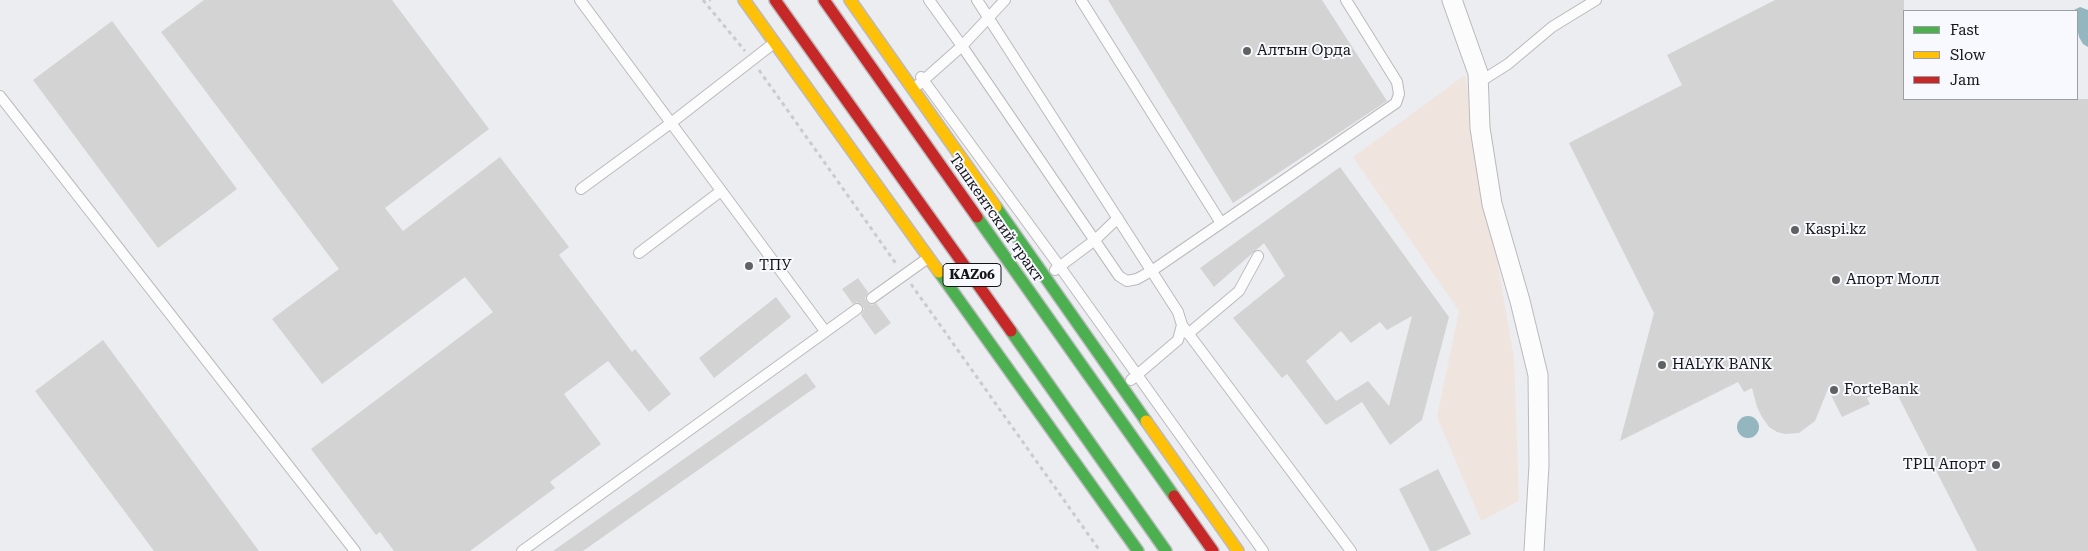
<!DOCTYPE html>
<meta charset="utf-8">
<style>
body{margin:0}
#map{position:relative;width:2088px;height:551px;overflow:hidden;background:#ecedf0;font-family:"Roboto Serif",serif}
canvas{display:block}
.legend{position:absolute;left:1903px;top:10px;width:175px;height:90px;box-sizing:border-box;background:#f8f9ff;border:1px solid #9d9ea2;margin:0;padding:6px 9px;list-style:none;font-size:15px;color:#151517}
.legend li{display:flex;align-items:center;gap:10px;height:25px}
.legend b{width:25px;border:1px solid #9d9ea2}
</style>
<div id="map">
<canvas width="2088" height="551"></canvas>
<ul class="legend">
<li><b style="height:6px;background:#4caf50"></b>Fast</li>
<li><b style="height:6px;background:#ffc107"></b>Slow</li>
<li><b style="height:6px;background:#c62828"></b>Jam</li>
</ul>
</div>
<script>
const c = document.querySelector('canvas').getContext('2d');
c.lineJoin = 'round';
function fill(path, color) { c.fillStyle = color; c.fill(path, 'evenodd'); }
const shape = rows => new Path2D(rows.map(r => 'M' + r).join(''));
function strokePath(path, color, width, dash) { c.strokeStyle = color; c.lineWidth = width; c.lineCap = dash ? 'butt' : 'round'; c.setLineDash(dash || []); c.stroke(path); }
function drawText(font, color, halo, rows, align = 'center') {
  c.font = font + ' "Roboto Serif",serif'; c.lineWidth = 4; c.setLineDash([]); c.textBaseline = 'middle'; c.strokeStyle = halo; c.fillStyle = color; for (const [text, x, y, turn = 0] of rows) {
    c.save(); c.translate(x, y); c.rotate((+turn || 0) * Math.PI / 180); c.textAlign = isNaN(turn) ? turn : align; if (halo) c.strokeText(text, 0, 0); c.fillText(text, 0, 0); c.restore();
  }
}
fill(shape([
 [1465,75,1514,358,1519,501,1481,521,1437,417,1459,311,1353,157]
]), '#efe5de');
fill(shape([
 [2080,7,2088,10,2088,47,2083,44,2079,37,2077,27,2077,11,2072,11],
 '1737 427a11 11 0 1 1 22 0a11 11 0 1 1-22 0Z'
]), '#94b6bf');
fill(shape([
 [204,0,392,0,489,129,385,208,403,231,500,157,569,247,559,255,632,352,635,349,671,394,649,412,608,361,564,394,601,444,550,482,555,488,470,551,394,551,380,532,376,535,311,449,493,312,465,277,322,384,272,319,339,269,161,32],
 [1108,0,1322,0,1387,101,1233,203],
 [1775,0,1904,0,1904,99,2088,99,2088,551,1977,551,1893,386,1867,398,1870,404,1842,417,1828,389,1815,421,1799,433,1785,434,1777,432,1769,427,1762,417,1757,407,1752,388,1744,392,1738,382,1620,441,1654,313,1569,143,1682,85,1667,55],
 [112,21,237,189,158,248,33,80],
 [1340,167,1449,317,1422,420,1390,445,1362,402,1326,425,1287,374,1282,378,1233,318,1285,276,1264,243,1214,287,1200,268],
 [1412,316,1389,406,1368,381,1336,401,1306,361,1341,331,1351,343,1380,322,1387,330],
 [858,278,868,292,865,298,867,302,872,305,876,303,891,323,875,335,861,315,864,309,862,305,857,302,853,304,842,289],
 [776,297,791,317,714,378,699,358],
 [103,340,259,551,154,551,35,391],
 [806,373,816,387,583,551,553,551],
 [1438,469,1471,534,1436,551,1430,551,1399,489]
]), '#d4d3d4');
const lane = shape([
 [580,0,825,331],
 [929,0,962,46,1119,276,1127,281,1137,279,1153,270,1396,103,1399,94,1397,82,1346,0],
 [977,0,1178,312,1182,325,1178,340,1131,380],
 [1081,0,1221,223],
 [921,77,1060,267,1263,551],
 [1478,83,1508,64,1552,27,1596,0],
 [918,85,962,46,1005,0],
 [0,96,355,551],
 [581,189,671,123,774,43],
 [639,253,721,191],
 [1055,270,1095,240,1118,218],
 [872,298,928,258],
 [1182,325,1351,551],
 [1188,334,1239,291,1258,256],
 [522,551,857,309]
]);
const street = shape([
 [1452,0,1478,73,1480,128,1492,204,1520,301,1538,375,1539,465,1534,551]
]);
const fast = shape([
 [996,207,1146,421],
 [977,217,1174,496],
 [939,272,1138,551],
 [1011,331,1166,551]
]);
const slow = shape([
 [744,0,939,272],
 [850,0,996,207],
 [1146,421,1238,551]
]);
const jam = shape([
 [775,0,1011,331],
 [824,0,977,217],
 [1174,496,1213,551]
]);
strokePath(lane, '#bababd', 12);
strokePath(street, '#bababd', 21);
strokePath(fast, '#bababd', 14);
strokePath(slow, '#bababd', 14);
strokePath(jam, '#bababd', 14);
strokePath(shape([
 [703,0,745,51],
 [709,0,711,0],
 [759,70,897,265],
 [911,284,1100,551]
]), '#cacbcc', 3, [4, 4]);
strokePath(lane, '#fcfcfd', 10);
strokePath(street, '#fcfcfd', 19);
strokePath(fast, '#4caf50', 11);
strokePath(slow, '#ffc107', 11);
strokePath(jam, '#c62828', 11);
for (const [x, y, r, color] of [
 [1247,51,5,"#606163"],
 [1795,230,5,"#606163"],
 [749,266,5,"#606163"],
 [1836,280,5,"#606163"],
 [1662,365,5,"#606163"],
 [1834,390,5,"#606163"],
 [1996,465,5,"#606163"]
]) { const dot = new Path2D(); dot.arc(x, y, r, 0, 2 * Math.PI); c.fillStyle = color; c.fill(dot); strokePath(dot, '#f8f9ff', 2); }
for (const [x, y, w] of [
 [972,275,58]
]) { const box = new Path2D(); box.roundRect(x - w / 2, y - 11.5, w, 23, 4); c.fillStyle = '#f8f9ff'; c.fill(box); strokePath(box, '#151517', 1); }
drawText('bold 14px', '#151517', null, [
 ["KАZ06",972,275]
]);
drawText('15px', '#151517', '#f8f9ff', [
 ["Алтын Орда",1257,51],
 ["Kaspi.kz",1805,230],
 ["ТПУ",759,266],
 ["Апорт Молл",1846,280],
 ["HALYK BANK",1672,365],
 ["ForteBank",1844,390],
 ["ТРЦ Апорт",1986,465,"right"]
], 'left');
drawText('15px', '#151517', '#f8f9ff', [
 ["Ташкентский тракт",996,218,55]
]);
</script>
